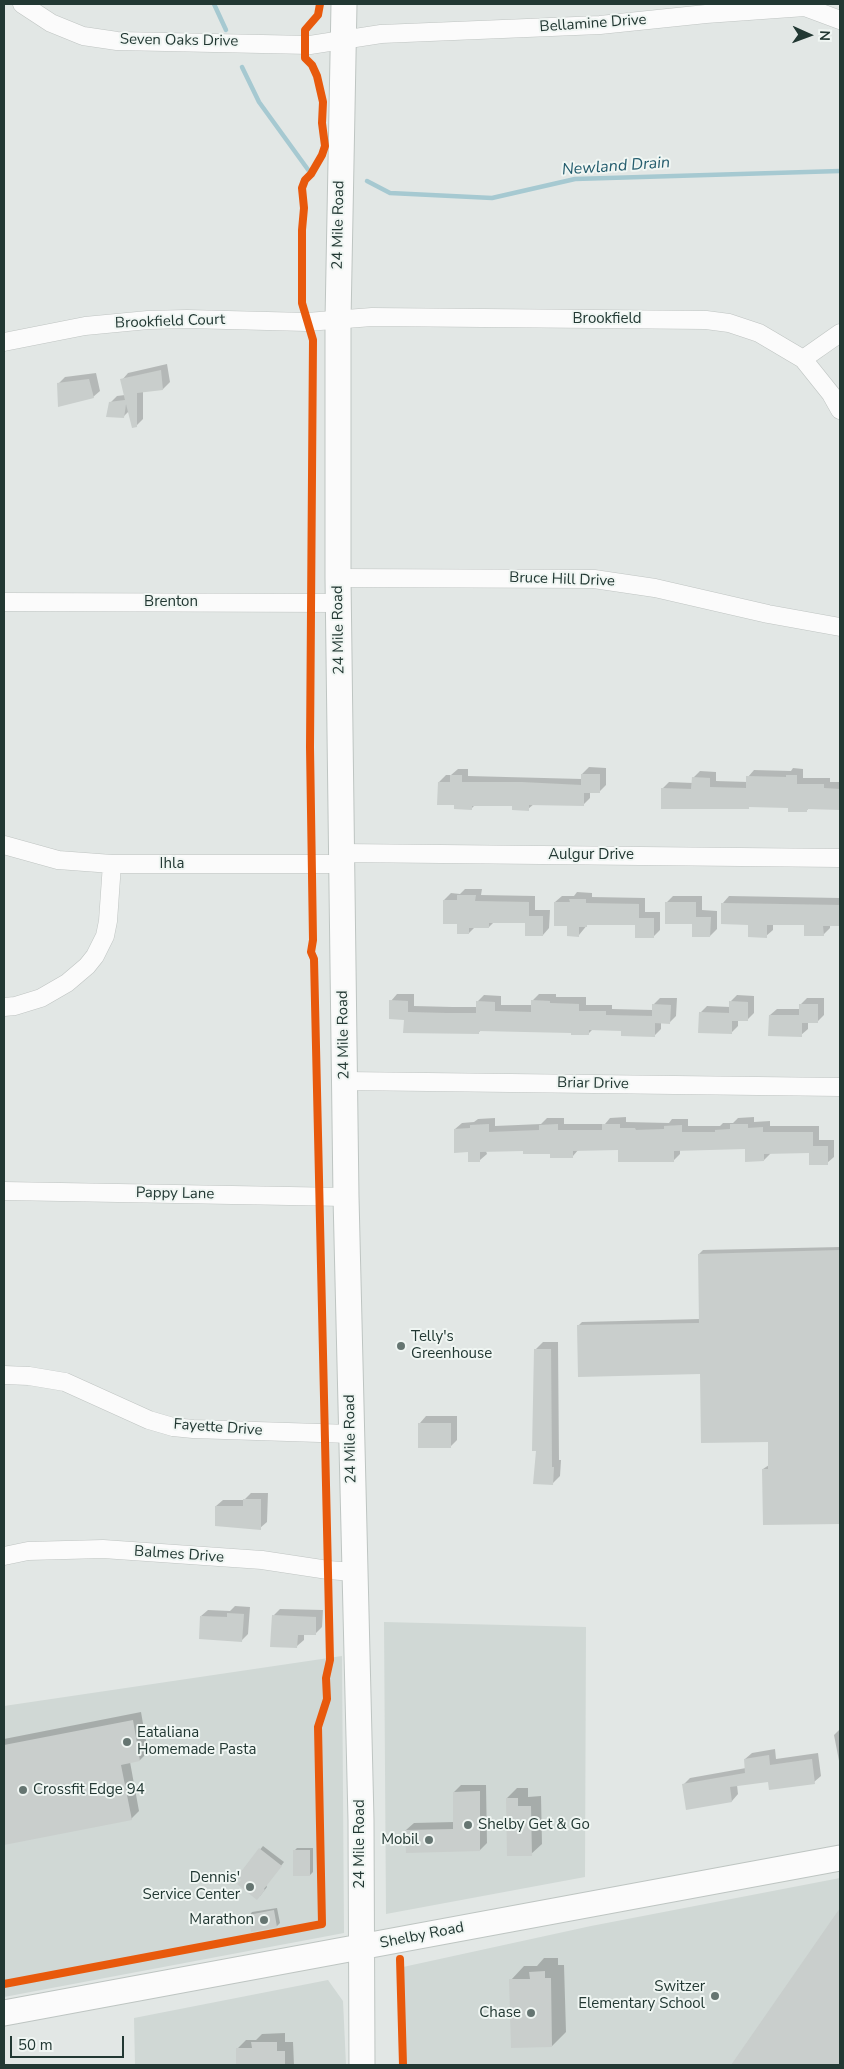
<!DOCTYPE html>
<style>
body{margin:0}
#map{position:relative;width:844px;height:2069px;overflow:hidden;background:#e2e7e5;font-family:"Nunito Sans",sans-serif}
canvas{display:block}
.frame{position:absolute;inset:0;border:5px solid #223833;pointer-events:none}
.north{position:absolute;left:784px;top:10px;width:50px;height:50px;-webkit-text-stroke:4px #f0f6f3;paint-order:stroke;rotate:92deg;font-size:14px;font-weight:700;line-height:20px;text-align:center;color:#223833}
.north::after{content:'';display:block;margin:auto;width:18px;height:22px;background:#223833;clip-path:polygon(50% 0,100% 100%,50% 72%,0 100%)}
.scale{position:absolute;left:10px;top:2036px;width:114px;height:22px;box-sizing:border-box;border:2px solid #223833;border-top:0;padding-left:6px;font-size:15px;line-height:18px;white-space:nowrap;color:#223833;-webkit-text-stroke:4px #f0f6f3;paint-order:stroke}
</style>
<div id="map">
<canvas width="844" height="2069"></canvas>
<div class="frame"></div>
<div class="north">N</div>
<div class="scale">50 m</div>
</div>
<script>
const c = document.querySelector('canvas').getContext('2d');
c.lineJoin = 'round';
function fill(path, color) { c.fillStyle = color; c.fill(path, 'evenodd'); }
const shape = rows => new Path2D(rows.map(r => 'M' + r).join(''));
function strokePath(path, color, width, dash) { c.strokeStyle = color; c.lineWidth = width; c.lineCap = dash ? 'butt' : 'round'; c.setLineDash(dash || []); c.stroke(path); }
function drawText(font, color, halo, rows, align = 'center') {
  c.font = font + ' "Nunito Sans",sans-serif'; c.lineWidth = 4; c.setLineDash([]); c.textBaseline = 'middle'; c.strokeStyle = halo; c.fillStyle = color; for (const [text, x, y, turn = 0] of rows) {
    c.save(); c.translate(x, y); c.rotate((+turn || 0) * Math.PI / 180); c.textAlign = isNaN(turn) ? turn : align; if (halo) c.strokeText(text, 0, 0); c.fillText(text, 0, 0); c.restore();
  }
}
fill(shape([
 [384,1622,586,1627,585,1877,386,1914],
 [342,1656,344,1933,4,1997,4,1706],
 [840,1878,840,2065,404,2065,403,1967,591,1926],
 [328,1980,343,2001,346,2065,135,2065,134,2018]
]), '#d0d8d5');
fill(shape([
 [167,364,170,382,163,389,143,391,143,419,136,426,129,411,123,417,110,403,117,396,125,395,122,380,128,373],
 [96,373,100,391,93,397,58,384,65,377],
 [589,767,606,768,606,785,599,792,590,791,590,798,583,805,534,804,528,809,513,805,476,804,472,808,455,804,439,782,446,775,451,775,458,769,468,769,468,776,582,779,582,774],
 [793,768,803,769,803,778,830,778,830,782,840,782,840,808,809,808,806,811,789,806,662,789,669,782,693,783,693,778,700,771,716,772,716,781,748,782,748,777,754,770,791,771],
 [465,889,482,889,481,895,535,896,535,910,550,910,549,928,543,935,526,922,494,922,489,927,475,927,469,933,458,923,444,900,451,893,460,894],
 [577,892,592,893,592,897,645,898,645,912,660,912,660,930,653,937,636,924,588,924,579,935,568,925,555,902,562,896,574,896],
 [673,896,702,896,702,910,717,911,717,929,710,936,666,903],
 [729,896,840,898,840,925,830,925,830,928,823,935,806,923,773,924,773,930,766,936,723,903],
 [397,994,414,994,414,1006,453,1007,477,1007,477,1002,484,995,501,996,501,1005,532,1005,532,1001,539,994,556,994,556,997,586,997,586,1005,612,1005,612,1009,653,1010,653,1005,660,998,677,998,676,1016,670,1022,661,1022,661,1029,654,1036,622,1029,593,1029,588,1034,572,1032,481,1030,478,1033,405,1018,391,1001],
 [737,995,754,996,754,1013,747,1020,738,1019,738,1026,731,1033,700,1013,707,1006,730,1007,730,1002],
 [807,998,824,998,824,1015,817,1022,808,1022,808,1029,801,1035,770,1015,777,1009,800,1009,801,1004],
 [626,1117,626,1122,669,1123,672,1119,688,1119,688,1126,720,1126,723,1123,733,1123,738,1118,754,1117,754,1122,770,1121,770,1126,819,1126,819,1140,834,1140,834,1157,827,1163,810,1152,771,1153,764,1160,746,1148,680,1149,680,1154,673,1161,619,1149,579,1149,573,1156,524,1150,486,1151,487,1154,480,1160,455,1129,462,1123,474,1122,478,1119,495,1118,495,1126,541,1124,547,1118,564,1118,564,1124,605,1124,610,1118],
 [840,1247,840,1522,764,1524,763,1469,769,1465,769,1440,701,1373,578,1326,582,1322,700,1319,699,1254,703,1250],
 [543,1342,558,1342,559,1460,561,1460,560,1476,552,1484,537,1449,535,1350],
 [426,1416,457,1416,457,1440,450,1447,420,1423],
 [251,1493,268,1493,267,1522,260,1528,216,1506,223,1500,244,1500],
 [235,1606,250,1607,248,1634,242,1640,201,1616,208,1610,230,1611],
 [280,1609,323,1610,322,1627,315,1634,304,1634,304,1640,297,1646,273,1616],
 [141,1712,148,1752,140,1760,130,1762,139,1811,131,1819,4,1844,4,1739],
 [840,1729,840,1766,834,1735],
 [775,1749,776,1759,818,1753,821,1776,814,1782,769,1781,737,1785,738,1794,732,1801,683,1785,690,1778,746,1768,745,1759,752,1753],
 [461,1785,486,1785,487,1843,480,1850,406,1830,414,1823,454,1822,454,1792],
 [517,1788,528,1788,528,1797,541,1796,542,1844,531,1854,507,1798],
 [263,1846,284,1862,266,1885,267,1887,260,1896,238,1876],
 [297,1848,313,1848,313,1872,310,1875,294,1851],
 [277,1908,280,1923,277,1926,252,1930,249,1916,252,1912],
 [840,1910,840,2065,733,2065],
 [544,1958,558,1958,558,1965,564,1965,566,2032,552,2046,511,1980,524,1966,537,1966],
 [285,2033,285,2042,293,2042,294,2065,237,2065,237,2049,246,2040,256,2040,262,2034]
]), '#0003');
strokePath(shape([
 [214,4,226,30],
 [242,67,259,102,309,171],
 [367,181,390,193,492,198,575,179,840,171]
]), '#a6c9d1', 4.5);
fill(shape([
 [161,370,163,390,137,393,137,427,132,428,126,404,124,418,106,417,109,402,125,400,120,379],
 [89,379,94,398,58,407,57,383],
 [581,774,600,774,600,793,584,793,584,806,529,805,529,811,512,810,512,806,472,806,472,810,454,809,454,805,437,805,438,782,450,782,450,775,462,775,462,782,521,782,581,785],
 [786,775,797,775,797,784,824,784,824,788,840,789,840,810,807,809,807,812,788,812,788,808,749,807,749,809,661,809,661,788,691,789,692,777,710,778,710,787,746,788,746,776,786,777],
 [457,895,476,895,475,901,529,902,529,916,543,916,543,936,525,936,525,923,489,923,489,928,469,928,469,934,457,934,457,924,443,924,443,900,457,900],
 [569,899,586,899,586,903,639,904,639,918,654,918,654,938,635,938,635,925,587,925,587,927,579,927,579,937,567,936,567,926,554,926,554,902,570,902],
 [665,902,696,902,696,917,711,917,710,937,692,937,692,924,665,924],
 [721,903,840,905,840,926,823,926,824,936,804,936,804,925,767,925,767,938,748,937,748,925,721,924],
 [389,1000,408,1001,408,1012,446,1013,476,1013,476,1001,495,1002,495,1011,531,1012,531,1000,550,1001,550,1003,579,1004,579,1011,606,1011,606,1015,652,1016,652,1004,671,1005,670,1024,655,1023,655,1037,621,1036,621,1031,589,1030,589,1035,571,1035,571,1033,479,1031,479,1034,403,1033,404,1020,389,1019],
 [729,1001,748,1002,748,1021,732,1021,732,1034,698,1033,699,1012,729,1013],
 [799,1004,818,1004,818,1023,802,1023,802,1037,768,1036,769,1015,799,1015],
 [489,1124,489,1132,539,1130,539,1125,558,1124,558,1130,602,1130,602,1124,620,1124,620,1128,635,1128,636,1130,664,1129,664,1126,682,1125,682,1132,715,1132,715,1130,730,1129,730,1124,748,1124,748,1128,763,1127,763,1132,813,1132,813,1146,828,1146,828,1165,809,1165,809,1153,764,1154,764,1161,745,1162,745,1149,674,1151,674,1162,618,1162,618,1150,573,1151,573,1158,550,1158,550,1154,523,1154,523,1151,480,1152,480,1162,468,1162,468,1152,454,1153,454,1129,470,1128,470,1125],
 [840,1250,840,1524,763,1525,762,1469,768,1469,768,1442,701,1443,700,1374,578,1377,577,1325,699,1323,698,1254],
 [534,1349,551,1349,552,1467,554,1467,553,1485,533,1484,536,1451,532,1451],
 [418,1423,451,1423,451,1448,418,1448],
 [243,1499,261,1499,261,1530,215,1526,215,1506,243,1506],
 [227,1613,244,1614,242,1642,199,1639,200,1616,227,1617],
 [272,1615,316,1617,316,1635,298,1635,297,1648,270,1647],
 [133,1720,140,1761,121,1765,132,1820,4,1845,4,1745],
 [769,1755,770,1765,812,1759,815,1784,769,1790,768,1782,730,1787,732,1802,686,1810,682,1784,745,1773,744,1759],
 [480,1791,480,1851,406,1853,405,1830,453,1829,453,1792],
 [506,1798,518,1798,518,1806,531,1806,532,1856,507,1856],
 [259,1848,282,1866,264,1889,265,1890,257,1900,237,1884,241,1880,237,1877],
 [293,1850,310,1850,310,1876,293,1876],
 [840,1908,840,2065,731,2065],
 [274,1910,277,1927,251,1932,248,1915],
 [545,1971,545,1978,551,1978,552,2047,511,2048,509,1979,530,1979,529,1972],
 [251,2042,277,2042,277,2051,285,2051,285,2065,236,2065,236,2048,252,2048]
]), '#c9cecc');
const street = shape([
 [22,4,51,23,83,36,117,41,310,45,381,34,600,25,706,14,805,7,840,20],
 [4,342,85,326,148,320,187,319,307,322,372,317,706,320,729,323,759,333,803,359,831,394,840,410],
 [803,359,840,333],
 [338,578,594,579,655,588,768,614,840,627],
 [4,602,339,603],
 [4,845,58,860,112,864,342,864],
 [342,853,840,858],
 [4,1007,15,1006,41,998,67,983,87,966,95,956,105,936,108,921,112,864],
 [345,1081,840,1087],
 [4,1191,346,1197],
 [4,1375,29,1376,65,1382,149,1420,173,1427,193,1429,351,1434],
 [4,1556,28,1551,103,1549,262,1560,328,1570,354,1572]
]);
const secondary = shape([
 [344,4,338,320,338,578,346,1197,361,1820,362,2065],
 [4,2013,840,1858]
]);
strokePath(street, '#bfc4c2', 19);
strokePath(secondary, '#bec5c2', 27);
strokePath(street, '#fbfbfb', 18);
strokePath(secondary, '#fbfbfb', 25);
strokePath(shape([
 [400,1959,403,2065],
 [4,1984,322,1924,318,1727,327,1699,326,1678,330,1660,314,959,311,952,313,940,310,747,313,340,302,303,302,230,304,208,302,188,305,180,311,174,322,155,325,146,322,123,323,102,317,76,312,65,305,58,305,30,318,15,320,4]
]), '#e8590c', 8);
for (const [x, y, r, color] of [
 [401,1346,5,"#657571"],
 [127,1742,5,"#657571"],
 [23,1790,5,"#657571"],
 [468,1825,5,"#657571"],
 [429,1840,5,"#657571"],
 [250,1887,5,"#657571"],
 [264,1920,5,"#657571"],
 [715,1996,5,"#657571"],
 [531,2013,5,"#657571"]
]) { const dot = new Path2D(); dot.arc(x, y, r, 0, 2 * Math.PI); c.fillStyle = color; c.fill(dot); strokePath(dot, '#f0f6f3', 2); }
drawText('15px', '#223833', '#f0f6f3', [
 ["Bellamine Drive",593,24,-4],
 ["Seven Oaks Drive",179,41,1],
 ["24 Mile Road",339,225,-89],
 ["Brookfield",607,319],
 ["Brookfield Court",170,322,-2],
 ["Bruce Hill Drive",562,580,2],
 ["Brenton",171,602],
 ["24 Mile Road",339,630,-91],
 ["Aulgur Drive",591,855],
 ["Ihla",172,864],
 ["24 Mile Road",344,1035,-91],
 ["Briar Drive",593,1084,1],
 ["Pappy Lane",175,1194,1],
 ["Fayette Drive",218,1428,4],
 ["24 Mile Road",351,1439,-91],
 ["Balmes Drive",179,1555,4],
 ["24 Mile Road",360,1844,-90],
 ["Shelby Road",422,1936,-11]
]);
drawText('15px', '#223833', '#f0f6f3', [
 ["Telly's",411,1337,"left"],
 ["Greenhouse",411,1354,"left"],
 ["Eataliana",137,1733,"left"],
 ["Homemade Pasta",137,1750,"left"],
 ["Crossfit Edge 94",33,1790,"left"],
 ["Shelby Get & Go",478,1825,"left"],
 ["Mobil",419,1840],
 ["Dennis'",240,1878],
 ["Service Center",240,1895],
 ["Marathon",254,1920],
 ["Switzer",705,1987],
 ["Elementary School",705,2004],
 ["Chase",521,2013]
], 'right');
drawText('italic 16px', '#235c6d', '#f0f6f3', [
 ["Newland Drain",616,167,-4]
]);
</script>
